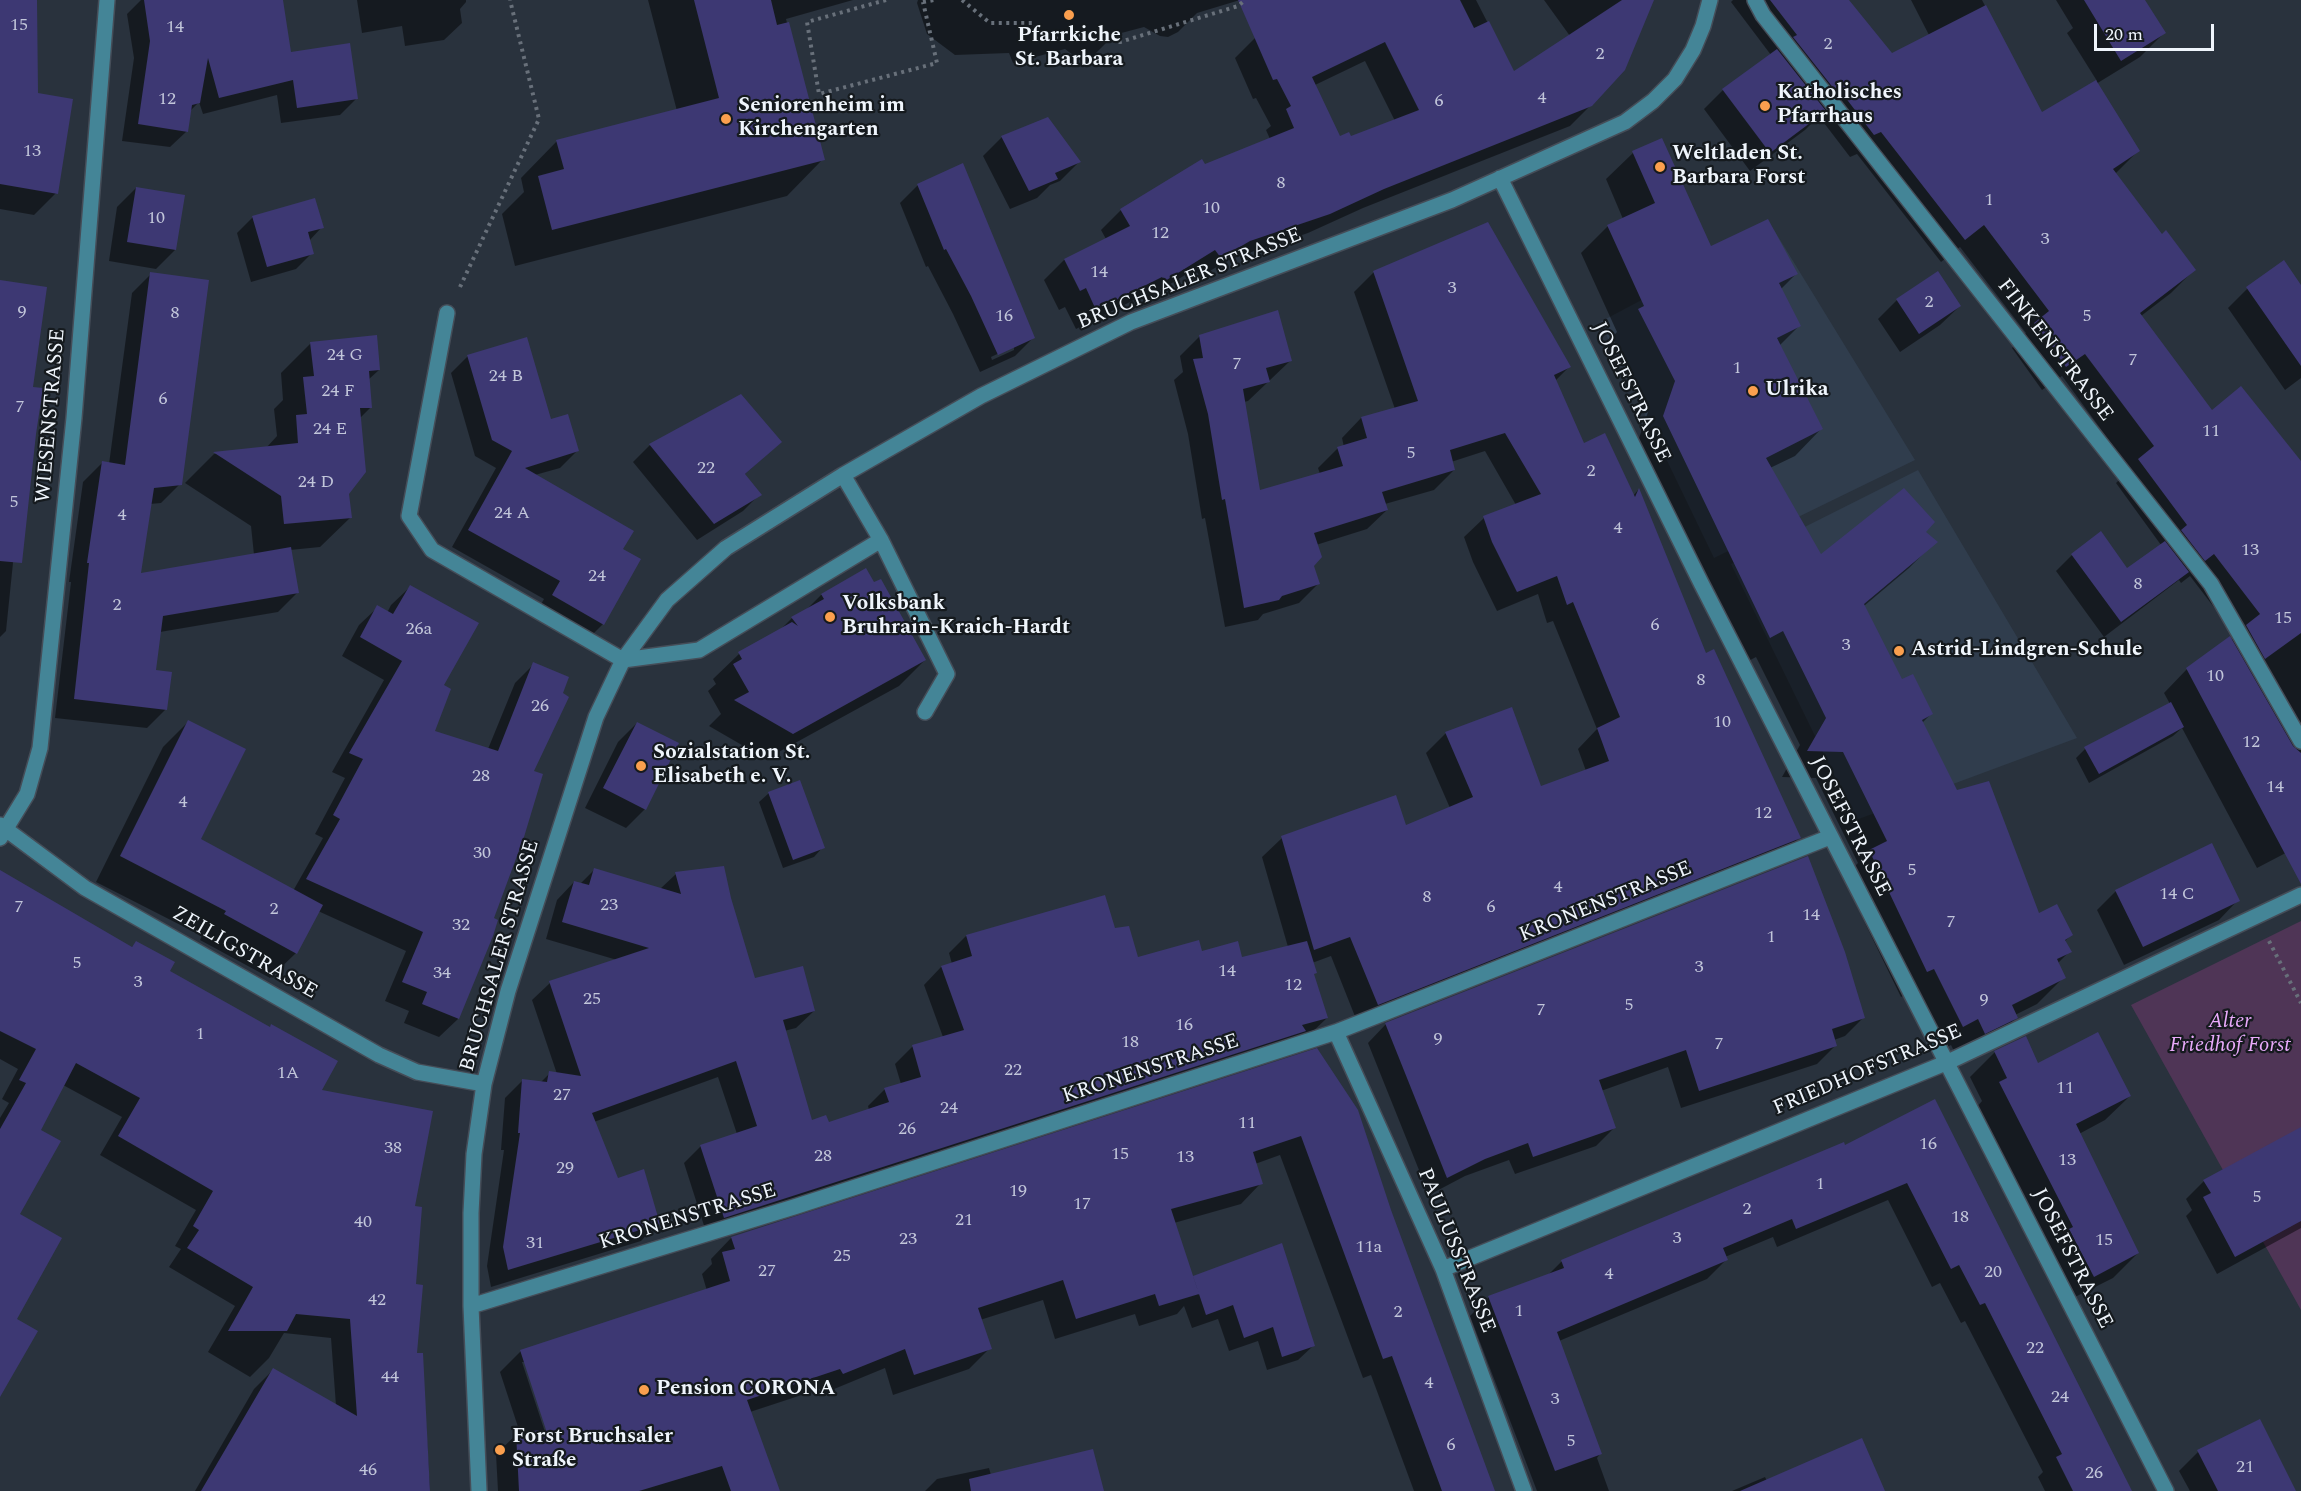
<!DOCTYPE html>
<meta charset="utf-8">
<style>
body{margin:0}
#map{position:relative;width:2301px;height:1491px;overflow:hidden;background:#29323d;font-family:Spectral,serif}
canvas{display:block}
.scale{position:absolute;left:2094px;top:24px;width:120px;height:27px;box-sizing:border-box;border:3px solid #eff5fc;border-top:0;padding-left:8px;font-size:18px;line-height:21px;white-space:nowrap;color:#eff5fc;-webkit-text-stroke:4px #151a1e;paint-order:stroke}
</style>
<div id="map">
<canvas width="2301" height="1491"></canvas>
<div class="scale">20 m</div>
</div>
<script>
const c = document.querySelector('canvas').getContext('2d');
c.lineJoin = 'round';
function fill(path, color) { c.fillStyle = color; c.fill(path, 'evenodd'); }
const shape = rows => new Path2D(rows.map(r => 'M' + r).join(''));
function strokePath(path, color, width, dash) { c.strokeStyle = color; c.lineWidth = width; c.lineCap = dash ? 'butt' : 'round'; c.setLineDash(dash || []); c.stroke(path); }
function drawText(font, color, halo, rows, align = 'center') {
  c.font = font + ' Spectral,serif'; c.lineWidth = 4.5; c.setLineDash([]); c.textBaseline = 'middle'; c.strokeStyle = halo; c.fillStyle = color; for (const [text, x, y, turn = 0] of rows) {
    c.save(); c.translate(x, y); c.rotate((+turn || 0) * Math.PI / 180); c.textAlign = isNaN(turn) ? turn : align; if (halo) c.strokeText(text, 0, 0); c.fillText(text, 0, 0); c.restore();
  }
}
fill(shape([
 [1774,230,1915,460,1714,558,1600,322],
 [1918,470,2077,738,1856,820,1731,564]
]), '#303d4d');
fill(shape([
 [2301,921,2301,1310,2131,1005]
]), '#4f3556');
fill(shape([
 [0,0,36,0,36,95,56,193,34,215,0,209],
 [141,0,281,0,289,53,357,98,340,115,281,123,277,95,203,114,199,102,189,112,187,131,170,147,122,141,134,58,127,14],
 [357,0,466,0,466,2,460,9,462,23,444,40,405,46,402,26,362,33],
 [648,0,853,0,786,19,823,159,787,196,515,266,502,214,524,192,521,178,557,141,677,111],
 [918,0,1240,0,1197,13,1178,32,1168,37,1160,36,1144,27,1114,35,1091,58,1077,58,1065,49,1013,63,1009,53,955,55,927,34,917,3],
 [1336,0,1476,0,1514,74,1570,36,1544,0,1645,0,1591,105,1570,126,1363,208,1308,233,1228,260,1200,277,1195,269,1144,300,1142,296,1076,329,1065,307,1059,310,1044,280,1064,260,1106,239,1101,230,1121,210,1202,161,1204,166,1270,139,1266,130,1271,126,1256,98,1253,99,1235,58,1255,38],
 [1365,61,1395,121,1350,138,1339,138,1315,85],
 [1733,0,1847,0,1892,55,1929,35,1911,0,1982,0,2042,114,2097,81,2067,33,2073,28,2056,0,2143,0,2164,33,2140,57,2096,84,2138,151,2115,174,2162,236,2194,270,2171,293,2141,316,2211,412,2301,464,2301,845,2257,868,2182,728,2173,736,2089,783,2076,758,2085,749,2170,704,2164,693,2187,669,2236,636,2190,576,2181,583,2179,580,2104,637,2056,571,2072,555,2127,570,2161,545,2116,483,2130,469,2062,376,2042,390,2012,348,2026,333,1960,247,1941,262,1857,154,1850,157,1821,119,1818,122,1816,119,1805,130,1750,171,1704,109,1723,90,1771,55,1731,2],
 [1002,137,1079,162,1060,181,1050,185,1037,198,1010,209,983,156],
 [1662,140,1710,248,1796,274,1780,290,1799,326,1779,346,1821,429,1795,456,1770,468,1820,556,1924,532,1935,542,1909,568,1864,606,1901,681,1931,714,1922,723,1956,792,2038,915,2071,935,2065,941,2070,951,2057,964,2064,977,2037,1004,2015,1015,2016,1018,1989,1045,1958,1059,1951,1045,1936,1053,1907,994,1901,997,1843,878,1858,863,1816,778,1782,777,1800,745,1756,657,1743,664,1637,444,1649,409,1612,337,1617,332,1581,253,1608,226,1623,219,1606,179,1633,153],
 [918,185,1033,338,1015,356,980,372,953,314,928,266,926,267,900,203],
 [1014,346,1014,350,992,360,991,357],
 [136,188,175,250,156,269,109,261,117,207],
 [253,217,322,227,309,241,312,253,296,269,251,282,237,233],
 [2283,263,2301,287,2301,378,2285,390,2228,308,2247,289],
 [1374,272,1569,367,1555,381,1583,445,1633,496,1638,490,1706,655,1800,837,1780,857,1358,1024,1331,956,1312,963,1313,975,1327,1018,1309,1035,707,1235,684,1163,701,1146,737,1134,718,1077,594,1122,617,1180,658,1223,641,1241,491,1287,487,1266,504,1150,501,1150,505,1098,522,1081,540,1083,550,1073,557,1074,532,1000,550,983,617,960,546,939,557,900,574,882,580,884,594,870,660,889,676,874,730,899,754,980,814,1011,796,1028,784,1031,811,1122,828,1124,869,1110,868,1106,885,1089,901,1084,895,1064,912,1047,943,1037,924,985,941,967,952,964,949,953,966,936,1114,930,1137,959,1201,953,1241,959,1288,947,1262,857,1282,838,1405,827,1450,808,1426,753,1446,733,1540,788,1586,771,1578,749,1597,729,1553,621,1547,623,1538,594,1497,611,1473,562,1464,537,1484,518,1516,505,1485,451,1451,462,1454,470,1434,490,1385,504,1387,510,1367,529,1316,545,1313,565,1319,583,1299,603,1263,614,1258,620,1225,627,1205,518,1202,519,1188,434,1174,380,1183,372,1180,356,1200,336,1290,361,1248,401,1244,402,1259,492,1320,474,1318,468,1338,448,1344,447,1342,438,1361,418,1395,409,1354,292],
 [1938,273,1960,306,1940,325,1900,352,1878,319,1897,300],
 [151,274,180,484,161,503,150,504,140,575,254,555,251,526,185,483,214,454,266,448,277,436,274,409,283,400,281,373,311,343,379,370,368,380,371,407,360,418,348,494,351,517,320,547,290,550,297,593,278,612,160,632,155,671,166,709,147,728,55,718,71,582,69,582,83,482,102,463,109,464,132,293],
 [0,282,31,388,6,631,0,637],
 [468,356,550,421,577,451,560,468,535,475,621,550,603,624,586,641,536,613,544,599,452,547,496,468,475,456,451,373],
 [740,396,763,458,744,475,760,494,743,511,697,540,633,462,650,445],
 [865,570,925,660,899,686,766,759,709,726,721,714,708,691,716,684,713,679,739,654,778,632,792,618,806,610,821,595],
 [410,587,442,685,433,732,488,749,515,683,534,664,532,772,492,919,492,936,458,1019,439,1037,404,1023,409,1011,385,1001,406,951,318,911,296,953,270,978,200,940,202,936,96,882,163,747,188,722,199,840,293,891,323,838,315,834,345,778,332,772,384,680,342,656,359,625,378,607,387,613,391,605],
 [637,723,645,809,626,828,585,808,618,742],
 [769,793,823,847,814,857,783,868,759,802],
 [2116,891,2238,900,2219,920,2124,965,2097,910],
 [0,892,131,948,136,942,168,972,320,1091,413,1207,416,1355,422,1355,430,1491,195,1491,254,1389,273,1370,336,1406,331,1338,284,1333,269,1358,250,1377,208,1352,235,1306,169,1267,181,1249,175,1246,196,1210,100,1155,122,1117,63,1085,39,1130,17,1215,18,1315,0,1365,0,1118,9,1103,2,1099,18,1069,0,1059],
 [1863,1018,1845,1036,1834,1040,1836,1045,1817,1064,1681,1108,1668,1067,1601,1091,1614,1128,1596,1146,1515,1174,1509,1160,1465,1176,1429,1195,1368,1043,1386,1024],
 [2025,1038,2037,1065,2130,1096,2105,1120,2079,1134,2138,1253,2113,1278,2069,1300,1976,1108,1982,1101,1970,1077,1995,1052],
 [1317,1050,1390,1211,1493,1491,1414,1491,1371,1375,1363,1378,1280,1155,1255,1164,1261,1183,1241,1204,1174,1223,1192,1279,1313,1346,1298,1360,1267,1370,1258,1341,1229,1351,1218,1319,1192,1328,1184,1306,1177,1314,1139,1326,1135,1314,1055,1339,1043,1300,980,1320,990,1348,969,1369,893,1395,885,1368,822,1394,820,1389,750,1412,773,1491,498,1491,496,1454,517,1434,520,1433,500,1372,521,1351,707,1291,702,1274,712,1264,711,1259,731,1238],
 [522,1362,525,1362,550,1437,547,1438],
 [1934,1101,2130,1491,2045,1491,2038,1477,2043,1472,1965,1321,1961,1323,1940,1283,1932,1287,1888,1200,1777,1247,1773,1237,1725,1257,1726,1260,1707,1279,1559,1341,1600,1454,1597,1458,1609,1491,1537,1491,1470,1316,1489,1297,1547,1276,1561,1262,1843,1144,1844,1147],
 [2301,1129,2301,1228,2217,1274,2186,1216,2192,1210,2186,1199,2204,1181],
 [2198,1452,2285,1491,2190,1491,2179,1471],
 [989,1468,991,1475,1102,1491,925,1491,937,1479],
 [1765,1477,1767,1481,1883,1491,1732,1491]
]), '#0007');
fill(shape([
 [0,0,37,0,38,93,73,99,58,194,0,184],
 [144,0,283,0,291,52,350,43,358,99,297,108,293,80,219,98,208,58,200,103,192,105,188,132,138,124,150,41],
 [694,0,771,0,777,25,789,22,825,160,552,230,538,176,564,169,556,140,719,98],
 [1238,0,1460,0,1474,28,1489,21,1514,71,1622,0,1654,0,1625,70,1592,106,1384,189,1330,214,1250,241,1221,258,1215,250,1165,281,1162,277,1096,310,1086,288,1080,291,1064,259,1130,226,1120,209,1202,159,1205,164,1294,128,1286,109,1291,106,1277,79,1273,80],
 [1385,42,1419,110,1351,136,1349,132,1340,136,1312,77],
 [1770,0,1849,0,1892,53,1986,5,2042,112,2096,80,2140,151,2113,169,2162,234,2166,230,2196,270,2140,313,2212,410,2241,386,2301,461,2301,633,2265,659,2246,625,2260,614,2214,554,2205,561,2181,530,2187,525,2138,459,2154,446,2085,354,2066,367,2034,323,2049,311,1984,225,1965,240,1881,132,1874,135,1845,97,1842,99,1793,37,1797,35],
 [2084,0,2145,0,2166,33,2121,61],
 [1777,49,1826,111,1770,153,1722,89],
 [1048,117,1081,162,1055,173,1058,179,1029,191,1001,136],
 [1662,138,1711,246,1768,219,1798,274,1779,283,1801,326,1777,338,1823,429,1766,458,1821,554,1904,488,1935,522,1926,532,1938,542,1864,604,1902,679,1913,674,1933,714,1922,720,1957,790,1989,781,2039,913,2057,904,2073,935,2065,940,2072,952,2057,959,2066,978,2012,1005,2018,1018,1985,1034,1978,1019,1963,1027,1934,969,1927,972,1869,850,1887,841,1843,752,1807,751,1826,718,1783,631,1770,638,1663,416,1675,381,1638,309,1644,306,1607,225,1655,203,1632,151],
 [963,163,1035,338,998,355,971,296,946,249,944,250,917,184],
 [136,187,185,195,176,250,127,242],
 [315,198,324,228,308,232,314,254,267,267,252,216],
 [1488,222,1571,367,1554,375,1584,443,1605,433,1635,497,1639,488,1706,653,1714,649,1801,838,1378,1005,1350,937,1314,950,1281,836,1396,795,1406,825,1473,797,1445,732,1512,707,1541,786,1609,761,1597,728,1620,717,1573,602,1567,605,1557,576,1517,592,1492,542,1483,516,1541,494,1505,433,1450,450,1455,470,1382,492,1388,510,1314,533,1322,557,1314,566,1320,584,1282,596,1279,600,1244,608,1225,499,1222,500,1208,414,1193,359,1203,358,1199,335,1278,310,1292,361,1266,368,1270,382,1243,389,1260,490,1343,466,1337,447,1367,438,1361,417,1418,401,1373,271],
 [2284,260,2301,285,2301,366,2246,287],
 [1938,271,1961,306,1919,334,1896,299],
 [150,272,209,280,182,485,154,488,141,573,291,547,299,593,163,616,156,670,172,672,167,710,74,699,89,563,87,563,102,461,125,465],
 [0,280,47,287,33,387,43,388,36,434,22,563,0,561],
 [377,335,380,370,369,371,372,408,360,408,366,472,349,494,352,518,284,524,281,496,213,452,298,443,296,415,307,414,303,377,314,376,310,342],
 [527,337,551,419,568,414,579,451,525,468,634,531,623,549,641,559,604,625,552,595,560,581,468,530,512,451,492,440,467,355],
 [741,394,782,442,745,474,762,495,714,524,649,444],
 [2101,531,2127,568,2165,541,2189,572,2121,622,2071,554],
 [866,568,874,582,881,579,926,660,793,734,734,700,749,692,733,664,742,659,738,652,792,622,798,626,791,617,824,599,821,594],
 [410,585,479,623,444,685,451,689,435,731,498,751,533,662,569,677,563,693,569,697,534,771,543,774,524,837,494,918,498,920,493,936,459,1019,422,1004,427,992,402,982,423,932,306,879,340,819,333,815,363,759,349,753,402,661,360,637,377,605,393,614],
 [2230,636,2293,746,2301,753,2301,884,2186,668],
 [2171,702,2184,727,2099,774,2084,747],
 [188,720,246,749,201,839,323,905,297,954,224,914,226,911,120,856],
 [637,722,679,743,646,810,603,788],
 [800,780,825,848,793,860,768,792],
 [2212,843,2240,901,2143,947,2115,890],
 [1808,856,1845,952,1865,1018,1832,1029,1837,1046,1699,1091,1686,1050,1599,1080,1616,1128,1533,1157,1528,1143,1485,1159,1447,1178,1385,1023],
 [724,866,731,898,755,978,803,966,815,1011,783,1020,812,1120,826,1115,829,1122,889,1102,884,1088,921,1077,912,1045,964,1030,941,966,972,956,966,935,1105,895,1115,928,1129,926,1138,957,1199,940,1202,951,1238,941,1242,957,1307,941,1317,973,1314,974,1328,1018,1302,1025,1306,1031,724,1218,700,1145,757,1126,736,1061,592,1113,618,1178,644,1169,660,1224,508,1270,503,1247,520,1133,518,1133,522,1079,547,1082,549,1071,581,1076,549,981,649,948,562,922,574,881,589,885,594,868,681,894,675,872],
 [0,870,132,947,136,941,175,962,170,971,270,1027,271,1024,338,1061,322,1090,433,1111,415,1206,422,1207,416,1284,423,1285,417,1353,423,1353,430,1491,201,1491,273,1368,357,1416,350,1319,296,1314,287,1331,228,1331,253,1287,187,1248,199,1230,193,1226,213,1191,118,1136,140,1098,76,1063,41,1130,61,1141,20,1214,62,1238,17,1319,38,1331,0,1397,0,1129,26,1083,19,1080,36,1049,0,1031],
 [2098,1032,2131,1096,2076,1124,2139,1253,2094,1277,2069,1229,2073,1227,1999,1082,2007,1078,1994,1051,2026,1036,2038,1063],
 [1317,1048,1358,1110,1391,1210,1495,1491,1442,1491,1392,1356,1383,1359,1301,1136,1253,1152,1263,1184,1171,1209,1199,1294,1159,1306,1155,1294,1076,1319,1063,1280,978,1308,992,1349,914,1375,905,1349,843,1374,840,1369,747,1400,780,1491,731,1491,722,1466,639,1491,519,1491,516,1432,546,1430,520,1350,730,1281,722,1252,735,1249,731,1237],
 [1935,1099,2132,1491,2073,1491,2056,1457,2062,1454,1985,1303,1980,1305,1959,1265,1951,1269,1907,1183,1796,1229,1792,1219,1723,1248,1728,1260,1557,1332,1602,1454,1555,1471,1488,1296,1564,1268,1561,1260,1844,1142,1845,1145],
 [2301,1127,2301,1221,2235,1257,2203,1197,2211,1193,2203,1180],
 [1282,1243,1315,1346,1282,1357,1273,1327,1244,1338,1233,1305,1206,1315,1193,1276],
 [2260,1419,2296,1491,2218,1491,2197,1450],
 [1862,1438,1885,1491,1740,1491],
 [1093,1449,1104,1491,971,1491,969,1479]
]), '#3d3873');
const minor = shape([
 [1755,0,1763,15,2211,584,2301,741],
 [1500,178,1701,583,2166,1491],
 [447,313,409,516,432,550,623,660,699,650,881,540],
 [843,475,881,540,947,674,925,712],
 [0,825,85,888,379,1055,417,1072,484,1084],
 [0,838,27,794,40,748,74,418,107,0],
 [1336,1032,1443,1269,1524,1491],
 [1443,1269,1948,1062,2301,895],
 [471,1306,794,1207,1336,1032,1830,837],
 [479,1491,471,1306,471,1213,474,1154,484,1084,508,991,596,717,623,660,667,600,726,548,843,475,981,396,1131,322,1452,200,1625,122,1653,101,1675,79,1693,50,1703,26,1710,0]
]);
strokePath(minor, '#454d58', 18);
strokePath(shape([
 [886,0,807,22,819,94,937,63,923,2],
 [962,0,990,23,1034,23,1043,41,1102,31,1120,42,1238,6,1245,0],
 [923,2,934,0],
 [460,287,539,119,510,0],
 [2269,941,2301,1003]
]), '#68707a', 4, [3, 4.5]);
strokePath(minor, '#448597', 15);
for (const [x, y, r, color] of [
 [1069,15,6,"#fa9f4e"],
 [1765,106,6,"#fa9f4e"],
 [726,119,6,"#fa9f4e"],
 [1660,167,6,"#fa9f4e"],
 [1753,391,6,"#fa9f4e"],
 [830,617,6,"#fa9f4e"],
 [1899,651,6,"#fa9f4e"],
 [641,766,6,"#fa9f4e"],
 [644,1390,6,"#fa9f4e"],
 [500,1450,6,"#fa9f4e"]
]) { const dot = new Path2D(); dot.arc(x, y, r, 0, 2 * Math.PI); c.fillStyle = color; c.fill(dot); strokePath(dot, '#151a1e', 2); }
drawText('18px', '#c2c6da', null, [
 ["15",19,26],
 ["14",175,28],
 ["2",1828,45],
 ["2",1600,55],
 ["4",1542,99],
 ["12",167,100],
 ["6",1439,102],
 ["13",32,152],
 ["8",1281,184],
 ["1",1989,201],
 ["10",1211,209],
 ["10",156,219],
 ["12",1160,234],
 ["3",2045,240],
 ["14",1099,273],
 ["3",1452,289],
 ["2",1929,303],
 ["9",22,313],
 ["8",175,314],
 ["16",1004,317],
 ["5",2087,317],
 ["24 G",345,356],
 ["7",2133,361],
 ["7",1237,365],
 ["1",1737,369],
 ["24 B",506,377],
 ["24 F",338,392],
 ["6",163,400],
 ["7",20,408],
 ["24 E",330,430],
 ["11",2211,432],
 ["5",1411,454],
 ["22",706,469],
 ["2",1591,472],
 ["24 D",316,483],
 ["5",14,503],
 ["24 A",512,514],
 ["4",122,516],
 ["4",1618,529],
 ["13",2250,551],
 ["24",597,577],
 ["8",2138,585],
 ["2",117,606],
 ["15",2283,619],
 ["6",1655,626],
 ["26a",419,630],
 ["3",1846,646],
 ["10",2215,677],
 ["8",1701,681],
 ["26",540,707],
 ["10",1722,723],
 ["12",2251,743],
 ["28",481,777],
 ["14",2275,788],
 ["4",183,803],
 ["12",1763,814],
 ["30",482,854],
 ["5",1912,871],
 ["4",1558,888],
 ["14 C",2177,895],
 ["8",1427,898],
 ["23",609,906],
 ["7",19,908],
 ["6",1491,908],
 ["2",274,910],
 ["14",1811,916],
 ["7",1951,923],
 ["32",461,926],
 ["1",1771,938],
 ["5",77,964],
 ["3",1699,968],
 ["14",1227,972],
 ["34",442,974],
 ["3",138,983],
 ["12",1293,986],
 ["25",592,1000],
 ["9",1984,1001],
 ["5",1629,1006],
 ["7",1541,1011],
 ["16",1184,1026],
 ["1",200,1035],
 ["9",1438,1040],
 ["18",1130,1043],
 ["7",1719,1045],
 ["22",1013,1071],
 ["1A",288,1074],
 ["11",2065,1089],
 ["27",562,1096],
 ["24",949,1109],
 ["11",1247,1124],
 ["26",907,1130],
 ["16",1928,1145],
 ["38",393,1149],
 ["15",1120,1155],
 ["28",823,1157],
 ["13",1185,1158],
 ["13",2067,1161],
 ["29",565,1169],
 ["1",1820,1185],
 ["19",1018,1192],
 ["5",2257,1198],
 ["17",1082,1205],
 ["2",1747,1210],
 ["18",1960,1218],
 ["21",964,1221],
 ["40",363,1223],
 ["3",1677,1239],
 ["23",908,1240],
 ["15",2104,1241],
 ["31",535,1244],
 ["11a",1369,1248],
 ["25",842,1257],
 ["27",767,1272],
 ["20",1993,1273],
 ["4",1609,1275],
 ["42",377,1301],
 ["1",1519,1312],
 ["2",1398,1313],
 ["22",2035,1349],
 ["44",390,1378],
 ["4",1429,1384],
 ["24",2060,1398],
 ["3",1555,1400],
 ["5",1571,1442],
 ["6",1451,1446],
 ["21",2245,1468],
 ["46",368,1471],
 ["26",2094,1474]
]);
drawText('bold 21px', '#eff5fc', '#151a1e', [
 ["Pfarrkiche",1069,37,"center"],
 ["St. Barbara",1069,61,"center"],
 ["Katholisches",1777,94],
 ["Pfarrhaus",1777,118],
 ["Seniorenheim im",738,107],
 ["Kirchengarten",738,131],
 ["Weltladen St.",1672,155],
 ["Barbara Forst",1672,179],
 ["Ulrika",1765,391],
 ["Volksbank",842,605],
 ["Bruhrain-Kraich-Hardt",842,629],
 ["Astrid-Lindgren-Schule",1911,651],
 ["Sozialstation St.",653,754],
 ["Elisabeth e. V.",653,778],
 ["Pension CORONA",656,1390],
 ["Forst Bruchsaler",512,1438],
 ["Straße",512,1462]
], 'left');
drawText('21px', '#eff5fc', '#151a1e', [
 ["BRUCHSALER STRASSE",1190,280,-22],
 ["FINKENSTRASSE",2054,351,52],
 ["JOSEFSTRASSE",1630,393,64],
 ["WIESENSTRASSE",52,416,-85],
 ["JOSEFSTRASSE",1849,827,63],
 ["KRONENSTRASSE",1606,903,-22],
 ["ZEILIGSTRASSE",244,954,30],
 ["BRUCHSALER STRASSE",501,956,-74],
 ["KRONENSTRASSE",1151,1070,-18],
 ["FRIEDHOFSTRASSE",1868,1071,-23],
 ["KRONENSTRASSE",688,1218,-17],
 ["PAULUSSTRASSE",1455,1251,68],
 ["JOSEFSTRASSE",2071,1259,63]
]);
drawText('italic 21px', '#e9aafb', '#151a1e', [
 ["Alter",2230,1023],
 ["Friedhof Forst",2230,1047]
]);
</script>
